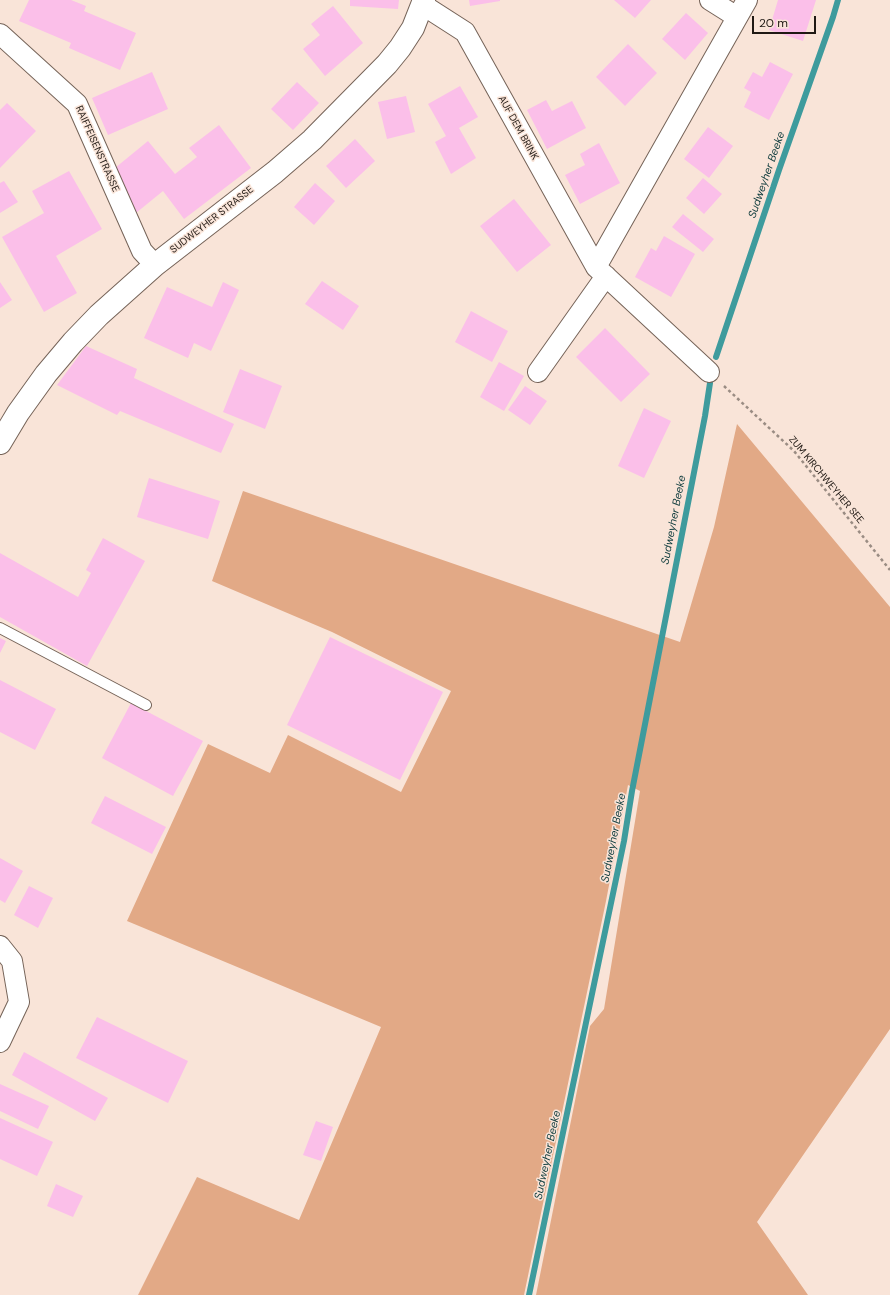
<!DOCTYPE html>
<style>
body{margin:0}
#map{position:relative;width:890px;height:1295px;overflow:hidden;background:#f9e4d8;font-family:"DM Sans",sans-serif}
canvas{display:block}
.scale{position:absolute;left:752px;top:16px;width:64px;height:18px;box-sizing:border-box;border:2px solid #201914;border-top:0;padding-left:5px;font-size:12px;line-height:14px;white-space:nowrap;color:#201914;-webkit-text-stroke:3px #f9e4d8;paint-order:stroke}
</style>
<div id="map">
<canvas width="890" height="1295"></canvas>
<div class="scale">20 m</div>
</div>
<script>
const c = document.querySelector('canvas').getContext('2d');
c.lineJoin = 'round';
function fill(path, color) { c.fillStyle = color; c.fill(path, 'evenodd'); }
const shape = rows => new Path2D(rows.map(r => 'M' + r).join(''));
function strokePath(path, color, width, dash) { c.strokeStyle = color; c.lineWidth = width; c.lineCap = dash ? 'butt' : 'round'; c.setLineDash(dash || []); c.stroke(path); }
function drawText(font, color, halo, rows, align = 'center') {
  c.font = font + ' "DM Sans",sans-serif'; c.lineWidth = 3; c.setLineDash([]); c.textBaseline = 'middle'; c.strokeStyle = halo; c.fillStyle = color; for (const [text, x, y, turn = 0] of rows) {
    c.save(); c.translate(x, y); c.rotate((+turn || 0) * Math.PI / 180); c.textAlign = isNaN(turn) ? turn : align; if (halo) c.strokeText(text, 0, 0); c.fillText(text, 0, 0); c.restore();
  }
}
fill(shape([
 [737,424,890,607,890,1029,757,1222,808,1295,536,1295,590,1026,604,1009,640,791,628,785,606,901,524,1295,138,1295,197,1177,299,1220,381,1027,127,921,208,744,270,773,288,735,401,792,451,691,332,632,212,581,243,491,680,642,714,527]
]), '#e2a986');
strokePath(shape([
 [716,357,779,170,833,17,838,0],
 [529,1295,624,841,632,791,705,416,710,383]
]), '#3e9b9d', 6);
fill(shape([
 [29,0,71,0,86,6,84,11,136,33,120,70,69,48,71,43,19,21],
 [350,0,399,0,398,9,350,6],
 [469,0,500,0,500,1,470,6],
 [614,0,651,0,635,18],
 [778,0,816,0,803,41,769,30],
 [333,6,363,43,325,76,303,49,320,35,311,24],
 [686,13,708,33,685,60,662,39],
 [628,44,657,73,625,106,596,77],
 [770,62,793,74,769,120,744,107,751,92,744,88,753,72,762,77],
 [152,72,168,109,108,135,92,98],
 [297,82,319,103,293,130,271,109],
 [460,86,478,117,459,128,476,158,451,174,435,142,446,136,428,104],
 [406,96,415,132,387,139,378,102],
 [546,100,552,111,572,101,586,128,547,149,527,110],
 [7,103,36,131,0,168,0,110],
 [219,125,251,168,184,219,163,191,136,213,115,168,148,141,175,174,197,157,189,148],
 [708,127,733,146,709,178,684,159],
 [355,139,375,161,346,188,326,166],
 [599,143,620,183,580,204,565,175,585,165,580,154],
 [69,171,102,229,56,256,77,293,44,312,2,237,44,213,32,191],
 [703,178,722,194,704,214,686,198],
 [4,181,18,202,0,213,0,183],
 [315,183,335,201,314,225,294,207],
 [514,199,551,245,517,272,480,226],
 [683,214,714,239,703,252,672,227],
 [664,236,695,254,671,297,635,277,651,248,656,251],
 [322,281,359,306,343,330,305,304],
 [0,282,12,300,0,308],
 [223,282,239,290,211,351,194,343,188,358,144,338,167,287,212,307],
 [471,311,508,331,492,362,455,342],
 [605,328,650,374,621,402,576,357],
 [86,346,137,369,134,378,234,424,221,453,120,411,117,415,57,385],
 [499,362,524,376,504,411,480,397],
 [240,369,282,386,265,429,223,412],
 [525,386,547,401,530,425,508,410],
 [644,408,671,421,644,478,618,466],
 [149,478,220,501,208,539,137,517],
 [103,538,145,561,87,666,0,617,0,553,78,597,91,573,86,570],
 [330,637,443,692,400,780,287,725],
 [0,638,6,641,0,653],
 [0,680,56,709,35,750,0,732],
 [131,703,203,741,173,796,102,758],
 [105,796,166,827,152,854,91,823],
 [0,858,23,871,5,903,0,900],
 [29,886,53,898,38,928,14,915],
 [97,1017,188,1061,168,1103,76,1058],
 [24,1052,108,1098,95,1121,12,1075],
 [0,1084,49,1106,38,1129,0,1111],
 [0,1118,53,1142,37,1176,0,1159],
 [316,1121,333,1127,321,1161,303,1155],
 [56,1184,83,1196,73,1217,47,1206]
]), '#fbbfe9');
const service = shape([
 [0,628,146,705]
]);
const minor = shape([
 [710,0,737,17],
 [423,5,465,32,596,267,709,372],
 [0,34,77,104,142,251,155,265],
 [596,267,747,0],
 [538,372,606,276],
 [0,946,12,961,19,1002,0,1042]
]);
const tertiary = shape([
 [0,443,18,413,46,374,73,342,99,315,155,265,275,172,312,140,387,64,400,48,413,28,424,0]
]);
strokePath(service, '#756358', 12);
strokePath(minor, '#756358', 22);
strokePath(tertiary, '#756358', 24);
strokePath(shape([
 [724,386,794,451,890,570]
]), '#9a8c83', 2.5, [3, 3]);
strokePath(service, '#fff', 10);
strokePath(minor, '#fff', 20);
strokePath(tertiary, '#fff', 22);
drawText('10px', '#201914', '#f9e4d8', [
 ["AUF DEM BRINK",518,128,61],
 ["RAIFFEISENSTRASSE",97,149,66],
 ["SUDWEYHER STRASSE",212,220,-38],
 ["ZUM KIRCHWEYHER SEE",826,480,50]
]);
drawText('italic 11px', '#0e3b3c', '#f9e4d8', [
 ["Sudweyher Beeke",767,175,-71],
 ["Sudweyher Beeke",674,520,-79],
 ["Sudweyher Beeke",614,838,-79],
 ["Sudweyher Beeke",548,1155,-78]
]);
</script>
